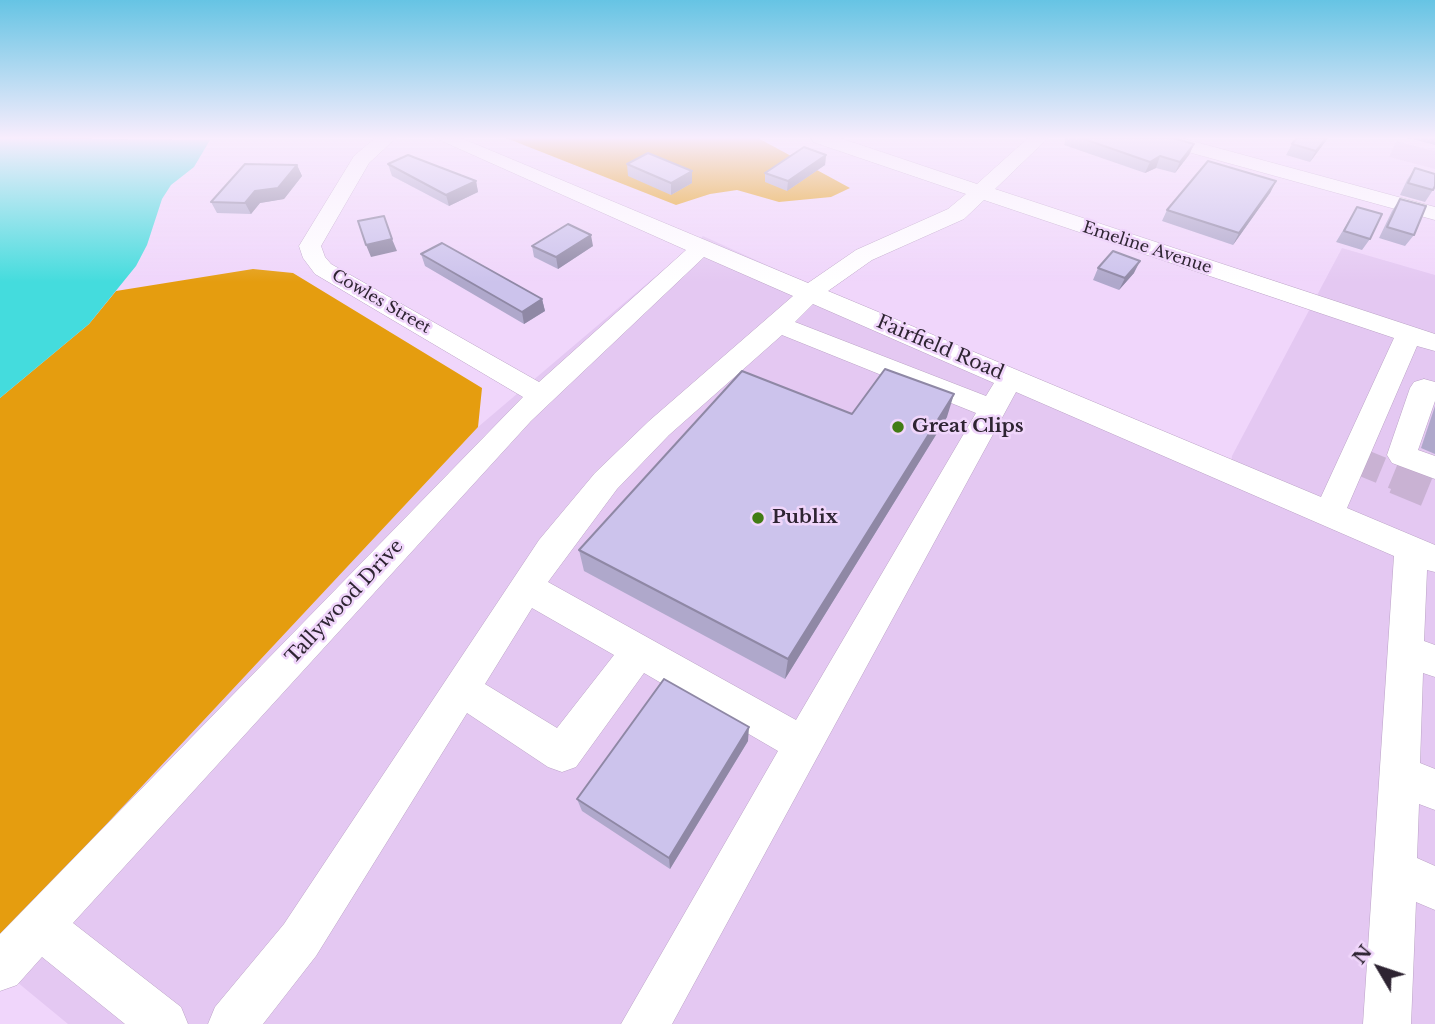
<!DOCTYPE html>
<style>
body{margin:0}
#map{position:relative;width:1435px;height:1024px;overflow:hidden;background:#f0d6fb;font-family:"Libre Baskerville",serif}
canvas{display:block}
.north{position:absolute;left:1344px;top:933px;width:70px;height:70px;-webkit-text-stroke:5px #f0d6fb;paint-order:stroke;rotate:309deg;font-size:19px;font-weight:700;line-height:28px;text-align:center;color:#2e2432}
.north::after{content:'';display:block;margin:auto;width:24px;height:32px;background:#2e2432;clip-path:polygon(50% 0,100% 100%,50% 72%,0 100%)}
</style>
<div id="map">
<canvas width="1435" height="1024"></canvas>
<div class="north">N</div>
</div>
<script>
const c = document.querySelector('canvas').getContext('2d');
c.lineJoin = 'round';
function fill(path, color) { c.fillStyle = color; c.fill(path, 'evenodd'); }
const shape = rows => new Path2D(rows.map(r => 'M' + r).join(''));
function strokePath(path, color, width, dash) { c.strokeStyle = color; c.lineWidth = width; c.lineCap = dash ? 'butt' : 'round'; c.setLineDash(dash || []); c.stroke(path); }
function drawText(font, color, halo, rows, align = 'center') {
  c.font = font + ' "Libre Baskerville",serif'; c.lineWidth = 5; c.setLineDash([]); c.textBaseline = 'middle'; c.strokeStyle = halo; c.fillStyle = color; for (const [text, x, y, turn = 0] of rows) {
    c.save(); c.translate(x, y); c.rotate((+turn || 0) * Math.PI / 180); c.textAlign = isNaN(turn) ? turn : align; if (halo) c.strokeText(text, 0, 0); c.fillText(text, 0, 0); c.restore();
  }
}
fill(shape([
 [1396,141,1435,151,1435,169,1389,157],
 [703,236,1229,475,1232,456,1342,248,1435,275,1435,1024,68,1024,0,968,0,938,478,427]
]), '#e4c8f2');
fill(shape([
 [506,138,758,138,850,188,831,197,779,202,737,190,710,194,676,205],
 [253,269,293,273,482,388,478,427,0,938,0,398,89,324,116,291]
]), '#e59d0f');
fill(shape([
 [0,138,210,140,194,167,171,185,162,199,147,245,136,266,89,324,0,398]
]), '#44dcdd');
strokePath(shape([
 [1356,460,1400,478]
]), '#c9b2d3', 27, [27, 13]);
strokePath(shape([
 [1396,477,1435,493]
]), '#c9b2d3', 34, [34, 18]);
const minor = shape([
 [375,138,396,138,369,163,321,246,325,257,331,264,539,382,686,250,435,138,461,138,808,283,856,250,948,209,966,194,813,142,811,138,840,138,977,184,1028,138,1048,138,995,189,1435,334,1435,351,1417,346,1347,508,1435,545,1435,572,1427,570,1424,641,1435,645,1435,677,1423,673,1420,763,1435,769,1435,810,1419,804,1417,858,1435,866,1435,910,1416,902,1411,1024,1363,1024,1394,556,1016,392,672,1024,621,1024,778,751,644,673,576,767,562,772,548,767,467,713,316,956,263,1024,208,1024,215,1007,284,924,539,540,595,473,649,421,793,296,704,257,531,421,73,923,181,1007,188,1024,125,1024,42,957,17,985,0,991,0,934,523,397,315,274,303,258,299,246,354,156,375,138],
 [984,200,1394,338,1321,497,828,291,872,260,964,219,984,200],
 [813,304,994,383,986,396,795,322,813,304],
 [782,335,976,413,796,720,548,582,617,489,669,435,782,335],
 [532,608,614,655,557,728,485,684,532,608],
 [1150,138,1181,138,1435,207,1435,220,1152,142,1150,138],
 [1424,379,1435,382,1435,401,1418,450,1435,456,1435,479,1392,463,1387,455,1410,388,1414,382,1424,379]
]);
strokePath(minor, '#bba3c6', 1);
fill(minor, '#fff');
fill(shape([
 [1066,138,1173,138,1194,144,1189,155,1175,173,1156,168,1145,173,1064,145],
 [1328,138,1310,162,1286,155,1292,144],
 [1407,138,1435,138,1435,145],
 [826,155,825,165,787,191,765,182,765,173],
 [388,164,476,181,478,192,449,206,392,176],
 [627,164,692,183,671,195,628,176],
 [297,165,302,176,284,199,260,203,251,214,217,213,211,202],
 [1415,168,1433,190,1425,202,1400,195,1407,180],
 [1276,181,1270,193,1233,245,1162,221,1167,210],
 [1400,199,1414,235,1405,246,1379,238,1392,211],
 [1357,207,1370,239,1362,250,1336,242],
 [532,246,593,246,558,269,534,257],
 [421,254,542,299,545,311,524,324,425,266],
 [1098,268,1134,273,1119,290,1093,280],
 [1435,406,1435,454,1421,448],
 [852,414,947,417,785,679,584,571,579,550],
 [748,741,670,869,582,811,577,799]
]), '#afa8cb');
fill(shape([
 [1326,138,1328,138,1310,162,1316,151],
 [1194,144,1189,155,1175,173,1180,162],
 [826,155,825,165,787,191,788,181],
 [1160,156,1156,168,1145,173,1150,162],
 [297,165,302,176,284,199,260,203,251,214,245,203,255,191],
 [692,171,692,183,671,195,671,183],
 [476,181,478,192,449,206,446,195],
 [1276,181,1270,193,1233,245,1239,233],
 [591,235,593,246,558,269,556,257],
 [392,239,397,251,371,257,366,245],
 [1140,261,1134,273,1119,290,1125,278],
 [542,299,545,311,524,324,522,312],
 [954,394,947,417,785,679,788,659],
 [749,727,748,741,670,869,669,858]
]), '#8f88a5');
const building = shape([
 [1081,138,1173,138,1194,144,1180,162,1160,156,1150,162,1081,138],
 [1297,138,1326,138,1316,151,1292,144,1297,138],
 [804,147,826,155,788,181,765,173,804,147],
 [648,153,692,171,671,183,627,164,648,153],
 [408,155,476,181,446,195,388,164,408,155],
 [1208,161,1276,181,1239,233,1167,210,1208,161],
 [245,164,297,165,278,188,255,191,245,203,211,202,245,164],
 [1415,168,1435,174,1435,186,1433,190,1408,183,1415,168],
 [1400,199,1426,206,1414,235,1387,227,1400,199],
 [1357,207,1382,214,1370,239,1344,231,1357,207],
 [384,216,392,239,366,245,358,221,384,216],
 [568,224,591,235,556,257,532,246,568,224],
 [442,243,542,299,522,312,421,254,442,243],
 [1113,251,1140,261,1125,278,1098,268,1113,251],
 [885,369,954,394,788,659,579,550,742,371,852,414,885,369],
 [664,679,749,727,669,858,577,799,664,679]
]);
fill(building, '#ccc3ec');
strokePath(building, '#8f88a5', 2);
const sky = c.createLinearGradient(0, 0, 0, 282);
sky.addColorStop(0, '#66c4e4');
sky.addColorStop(0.49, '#f8edfd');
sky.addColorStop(1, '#f8edfd00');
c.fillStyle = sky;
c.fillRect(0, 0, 1435, 282);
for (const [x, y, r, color] of [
 [898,427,7,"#427c14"],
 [758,518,7,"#427c14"]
]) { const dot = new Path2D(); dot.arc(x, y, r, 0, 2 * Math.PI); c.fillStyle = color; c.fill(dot); strokePath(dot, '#f0d6fb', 2.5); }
drawText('16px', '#2e2432', '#f0d6fb', [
 ["Emeline Avenue",1147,248,18],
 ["Cowles Street",381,302,30]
]);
drawText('19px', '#2e2432', '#f0d6fb', [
 ["Fairfield Road",940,348,23],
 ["Tallywood Drive",345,602,-47]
]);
drawText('bold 19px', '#2e2432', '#f0d6fb', [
 ["Great Clips",912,427],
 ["Publix",772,518]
], 'left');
</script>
